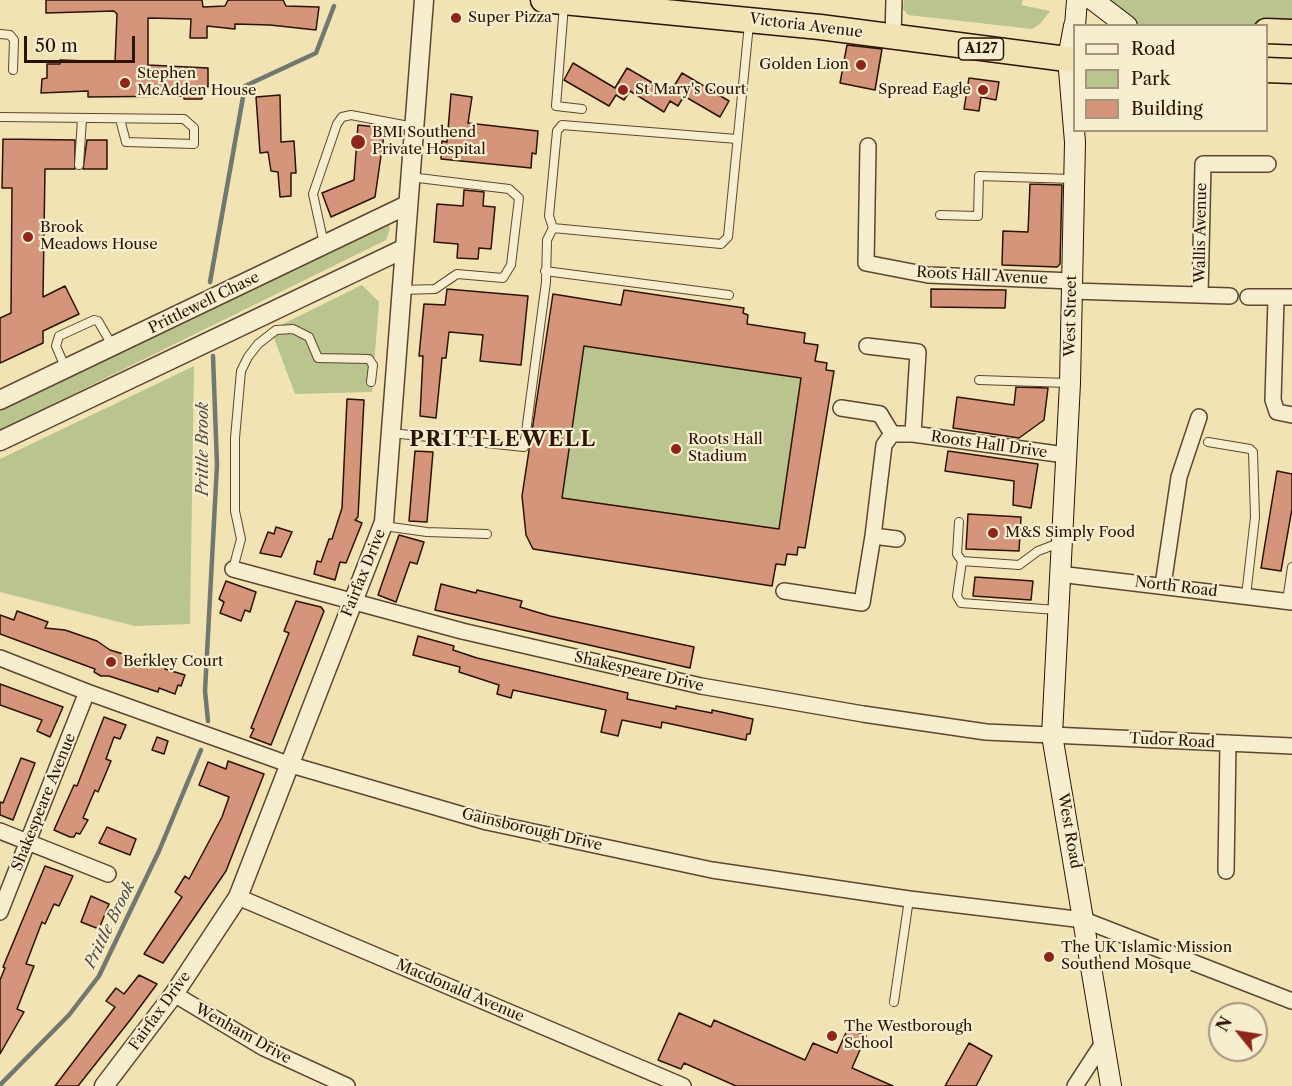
<!DOCTYPE html>
<style>
body{margin:0}
#map{position:relative;width:1292px;height:1086px;overflow:hidden;background:#f2e3b5;font-family:"Libre Caslon Text",serif}
canvas{display:block}
.legend{position:absolute;left:1073px;top:24px;width:195px;height:108px;box-sizing:border-box;background:#f7edcf;border:2px solid #a5957d;margin:0;padding:8px 10px;list-style:none;font-size:18px;color:#2b1202}
.legend li{display:flex;align-items:center;gap:12px;height:30px}
.legend b{width:30px;border:2px solid #a5957d}
.north{position:absolute;left:1208px;top:1002px;width:60px;height:60px;box-sizing:border-box;background:#f7edcf;border:2px solid #a5957d;border-radius:50%;rotate:300deg;font-size:16px;font-weight:700;line-height:24px;text-align:center;color:#2b1202}
.north::after{content:'';display:block;margin:auto;width:21px;height:27px;background:#8f2418;clip-path:polygon(50% 0,100% 100%,50% 72%,0 100%)}
.scale{position:absolute;left:24px;top:36px;width:111px;height:27px;box-sizing:border-box;border:3px solid #2b1202;border-top:0;padding-left:8px;font-size:18px;line-height:21px;white-space:nowrap;color:#2b1202;-webkit-text-stroke:4px #f7edcf;paint-order:stroke}
</style>
<div id="map">
<canvas width="1292" height="1086"></canvas>
<ul class="legend">
<li><b style="height:8px;background:#f7edcf"></b>Road</li>
<li><b style="height:16px;background:#b9c48e"></b>Park</li>
<li><b style="height:16px;background:#d5957b"></b>Building</li>
</ul>
<div class="north">N</div>
<div class="scale">50 m</div>
</div>
<script>
const c = document.querySelector('canvas').getContext('2d');
c.lineJoin = 'round';
function fill(path, color) { c.fillStyle = color; c.fill(path, 'evenodd'); }
const shape = rows => new Path2D(rows.map(r => 'M' + r).join(''));
function strokePath(path, color, width, dash) { c.strokeStyle = color; c.lineWidth = width; c.lineCap = dash ? 'butt' : 'round'; c.setLineDash(dash || []); c.stroke(path); }
function drawText(font, color, halo, rows, align = 'center') {
  c.font = font + ' "Libre Caslon Text",serif'; c.lineWidth = 4.5; c.setLineDash([]); c.textBaseline = 'middle'; c.strokeStyle = halo; c.fillStyle = color; for (const [text, x, y, turn = 0] of rows) {
    c.save(); c.translate(x, y); c.rotate((+turn || 0) * Math.PI / 180); c.textAlign = isNaN(turn) ? turn : align; if (halo) c.strokeText(text, 0, 0); c.fillText(text, 0, 0); c.restore();
  }
}
fill(shape([
 [904,0,1023,0,1021,5,1050,11,1040,24,1032,29,908,15,903,9],
 [1100,0,1292,0,1292,37,1266,26,1131,25],
 [387,219,390,229,386,240,0,430,0,405],
 [362,285,379,302,372,392,295,394,271,330],
 [624,290,744,308,743,313,748,315,747,324,805,333,805,343,818,345,815,361,827,363,826,370,834,371,805,548,798,548,787,554,785,565,776,564,772,586,533,549,526,535,522,496,553,295,621,305],
 [194,366,190,624,135,626,0,592,0,459]
]), '#b9c48e');
strokePath(shape([
 [210,282,245,86,316,53,334,6],
 [208,721,205,691,217,465,213,356],
 [0,1085,69,1015,99,976,159,851,201,750]
]), '#727770', 4.5);
const building = shape([
 [46,0,202,0,203,7,225,6,228,0,283,0,286,6,319,7,316,30,270,25,235,24,235,29,207,26,207,38,190,38,191,19,148,18,148,65,208,68,208,87,203,87,202,99,184,99,184,96,88,97,88,91,41,93,42,79,47,78,47,64,60,64,60,60,115,62,117,14,114,11,46,13,46,0],
 [847,45,882,49,875,90,840,83,847,45],
 [573,63,615,88,627,68,670,93,682,73,729,101,720,117,684,96,678,106,670,101,664,112,630,91,624,100,616,95,609,106,564,80,573,63],
 [969,78,999,82,996,100,981,97,979,111,964,109,969,78],
 [451,94,472,97,468,123,538,131,536,154,532,153,531,168,441,159,442,141,447,142,451,94],
 [280,95,281,142,294,141,296,173,291,173,291,196,280,197,278,172,271,171,268,152,260,153,256,97,280,95],
 [358,125,385,128,375,197,331,217,322,193,354,180,358,125],
 [3,139,75,140,75,169,45,169,43,297,65,286,79,314,43,331,43,343,0,363,0,318,11,313,12,188,2,188,3,139],
 [87,140,107,140,107,169,83,169,87,140],
 [1030,184,1062,185,1060,264,1057,267,1002,265,1003,231,1028,232,1030,184],
 [464,190,484,192,483,206,495,207,491,249,479,248,478,259,457,258,458,244,434,242,437,204,463,206,464,190],
 [447,289,528,296,521,365,480,361,483,335,449,332,446,358,442,358,436,418,420,416,423,356,419,356,424,304,445,305,447,289],
 [931,289,1006,290,1005,308,931,307,931,289],
 [624,290,744,308,743,313,748,315,747,324,805,333,804,343,818,345,815,361,827,363,826,370,834,371,805,548,798,547,797,555,787,554,785,565,776,564,772,586,533,549,526,535,522,496,553,294,621,305,624,290],
 [584,346,801,378,779,529,562,498,584,346],
 [1016,387,1048,388,1044,420,1019,438,953,428,957,397,1014,405,1016,387],
 [347,399,364,400,358,517,355,520,362,523,346,563,340,562,335,580,314,574,317,561,321,562,329,539,332,539,342,508,347,399],
 [415,451,433,452,427,522,409,521,415,451],
 [948,451,1038,464,1031,508,1013,505,1014,481,945,471,948,451],
 [1277,471,1292,474,1292,509,1281,571,1261,568,1277,471],
 [968,514,1021,517,1019,551,966,549,968,514],
 [276,527,292,532,281,557,260,553,268,532,274,534,276,527],
 [399,535,424,542,417,564,410,562,396,602,378,595,399,535],
 [975,577,1033,581,1031,600,973,596,975,577],
 [226,581,256,592,250,612,245,610,241,621,220,613,224,602,219,599,226,581],
 [441,584,476,593,477,590,522,601,520,607,550,616,694,647,690,668,435,610,441,584],
 [296,601,321,607,324,611,271,745,250,737,254,729,251,728,289,633,284,631,296,601],
 [17,611,48,622,45,628,65,630,97,641,110,650,143,660,145,654,168,661,165,669,185,675,181,686,178,685,175,694,159,688,158,692,109,676,101,676,94,672,95,669,0,634,0,615,14,620,17,611],
 [418,636,454,646,453,650,477,658,628,693,627,699,676,709,676,706,712,713,712,710,753,719,750,734,747,734,746,740,662,722,661,728,622,720,618,736,601,732,606,710,513,690,511,698,497,694,499,685,459,672,460,667,413,655,418,636],
 [0,684,63,707,50,737,37,731,42,720,0,705,0,684],
 [104,717,126,725,120,739,114,737,106,759,111,761,98,792,95,790,83,818,88,820,80,834,76,833,74,837,70,837,54,830,74,785,77,786,104,717],
 [157,737,168,741,164,754,152,750,157,737],
 [21,758,35,763,13,820,0,815,0,802,3,803,21,758],
 [228,761,264,774,226,871,163,963,144,954,182,897,175,892,185,876,189,879,222,817,229,797,199,785,208,762,226,769,228,761],
 [107,827,136,839,130,855,99,843,107,827],
 [45,866,73,876,59,906,54,904,45,924,42,922,26,964,34,966,17,1009,24,1012,0,1054,0,980,5,968,3,967,45,866],
 [91,896,109,904,99,929,81,922,91,896],
 [139,975,157,984,131,1019,78,1086,55,1086,115,1007,106,1001,116,988,124,994,139,975],
 [679,1013,711,1027,714,1020,805,1060,813,1043,837,1053,848,1028,866,1036,852,1068,893,1086,736,1086,684,1063,681,1069,658,1060,679,1013],
 [969,1043,992,1056,976,1086,945,1086,969,1043]
]);
fill(building, '#d5957b');
strokePath(building, '#2b1202', 1.5);
const service = shape([
 [564,5,556,106,582,109],
 [0,34,10,35,14,40,13,70],
 [0,117,184,119,194,128,194,144,126,142,120,119],
 [737,139,562,125,557,131,549,216,553,228,721,244,728,237,749,24],
 [79,165,82,119],
 [940,215,978,216,979,176,1073,179],
 [324,244,313,194,337,124,342,117,351,115,414,127],
 [545,271,729,295],
 [402,290,435,289,457,274,503,278,511,265,519,198,509,189,410,177],
 [65,367,56,346,59,336,94,320,98,321,112,345],
 [979,380,1068,383],
 [391,433,524,447,546,282,547,240,553,228],
 [1208,442,1250,449,1253,452,1255,517,1246,596],
 [959,522,957,554,962,561],
 [384,526,427,532,487,534],
 [233,569,241,539,235,511,235,438,241,371,248,357,258,344,276,330,293,329,309,337,318,358,369,359,373,365,371,382],
 [1287,601,1292,567],
 [1057,610,961,603,957,596,962,561,1019,565,1038,551,1059,543],
 [894,1002,909,899]
]);
const minor = shape([
 [893,37,894,0],
 [868,146,866,263,928,275,1072,281],
 [1072,291,1230,296],
 [1200,295,1203,164,1268,164],
 [1248,297,1292,297],
 [1276,299,1273,400,1277,412,1292,415],
 [867,346,918,352,913,434],
 [841,408,880,414,892,434],
 [897,539,873,536,884,445,892,434,913,434,1065,455],
 [233,569,462,631,701,686,863,714,986,732,1292,746],
 [1059,574,1292,602],
 [1163,585,1179,477,1199,417],
 [784,591,862,603,873,536],
 [0,658,87,692,288,764,487,822,712,870,909,899,1084,920,1292,1001],
 [0,831,108,874],
 [1226,871,1228,743],
 [238,897,683,1086],
 [0,912,87,692],
 [174,994,264,1048,347,1086],
 [1075,1086,1103,1043]
]);
const tertiary = shape([
 [0,400,407,205],
 [0,441,403,249],
 [104,1086,174,994,238,897,384,522,424,0]
]);
const secondary = shape([
 [1093,0,1127,26],
 [1074,26,1068,58,1075,142,1070,383,1052,735,1111,1086],
 [1075,26,1077,0]
]);
const trunk = shape([
 [543,0,820,27,1074,60],
 [1266,31,1292,32],
 [1266,70,1292,71]
]);
strokePath(service, '#5d462f', 10);
strokePath(minor, '#5d462f', 18);
strokePath(tertiary, '#5d462f', 21);
strokePath(secondary, '#2b1202', 22);
strokePath(trunk, '#2b1202', 27);
strokePath(service, '#f7edcf', 8);
strokePath(minor, '#f7edcf', 15);
strokePath(tertiary, '#f7edcf', 18);
strokePath(secondary, '#f7edcf', 20);
strokePath(trunk, '#f2e3b5', 24);
for (const [x, y, r, color] of [
 [456,18,6,"#8f2418"],
 [861,65,6,"#8f2418"],
 [125,83,6,"#8f2418"],
 [623,90,6,"#8f2418"],
 [983,90,6,"#8f2418"],
 [358,142,8,"#8f2418"],
 [28,237,6,"#8f2418"],
 [676,449,6,"#8f2418"],
 [993,533,6,"#8f2418"],
 [111,662,6,"#8f2418"],
 [1049,957,6,"#8f2418"],
 [832,1036,6,"#8f2418"]
]) { const dot = new Path2D(); dot.arc(x, y, r, 0, 2 * Math.PI); c.fillStyle = color; c.fill(dot); strokePath(dot, '#f7edcf', 2); }
for (const [x, y, w] of [
 [981,49,45]
]) { const box = new Path2D(); box.roundRect(x - w / 2, y - 11, w, 22, 4.5); c.fillStyle = '#f7edcf'; c.fill(box); strokePath(box, '#2b1202', 1.5); }
drawText('bold 14px', '#2b1202', null, [
 ["A127",981,49]
]);
drawText('15px', '#2b1202', '#f7edcf', [
 ["Super Pizza",468,18],
 ["Golden Lion",849,65,"right"],
 ["Stephen",137,74],
 ["McAdden House",137,91],
 ["St Mary's Court",635,90],
 ["Spread Eagle",971,90,"right"],
 ["BMI Southend",372,133],
 ["Private Hospital",372,150],
 ["Brook",40,228],
 ["Meadows House",40,245],
 ["Roots Hall",688,440],
 ["Stadium",688,457],
 ["M&S Simply Food",1005,533],
 ["Berkley Court",123,662],
 ["The UK Islamic Mission",1061,948],
 ["Southend Mosque",1061,965],
 ["The Westborough",844,1027],
 ["School",844,1044]
], 'left');
drawText('15px', '#2b1202', '#f7edcf', [
 ["Victoria Avenue",806,26,7],
 ["Wallis Avenue",1201,233,-89],
 ["Roots Hall Avenue",982,276,3],
 ["Prittlewell Chase",204,303,-26],
 ["West Street",1071,316,-89],
 ["Roots Hall Drive",989,445,8],
 ["Fairfax Drive",364,573,-68],
 ["North Road",1176,587,7],
 ["Shakespeare Drive",639,672,13],
 ["Tudor Road",1172,741,3],
 ["Shakespeare Avenue",44,802,-68],
 ["Gainsborough Drive",532,830,13],
 ["West Road",1069,831,80],
 ["Macdonald Avenue",460,991,23],
 ["Fairfax Drive",160,1011,-54],
 ["Wenham Drive",243,1034,29]
]);
drawText('italic 16px', '#554d42', '#f7edcf', [
 ["Prittle Brook",203,449,-90],
 ["Prittle Brook",110,925,-64]
]);
c.letterSpacing = '1.5px';
drawText('bold 21px', '#2b1202', '#f7edcf', [
 ["PRITTLEWELL",503,440]
]);
c.letterSpacing = '0px';
</script>
